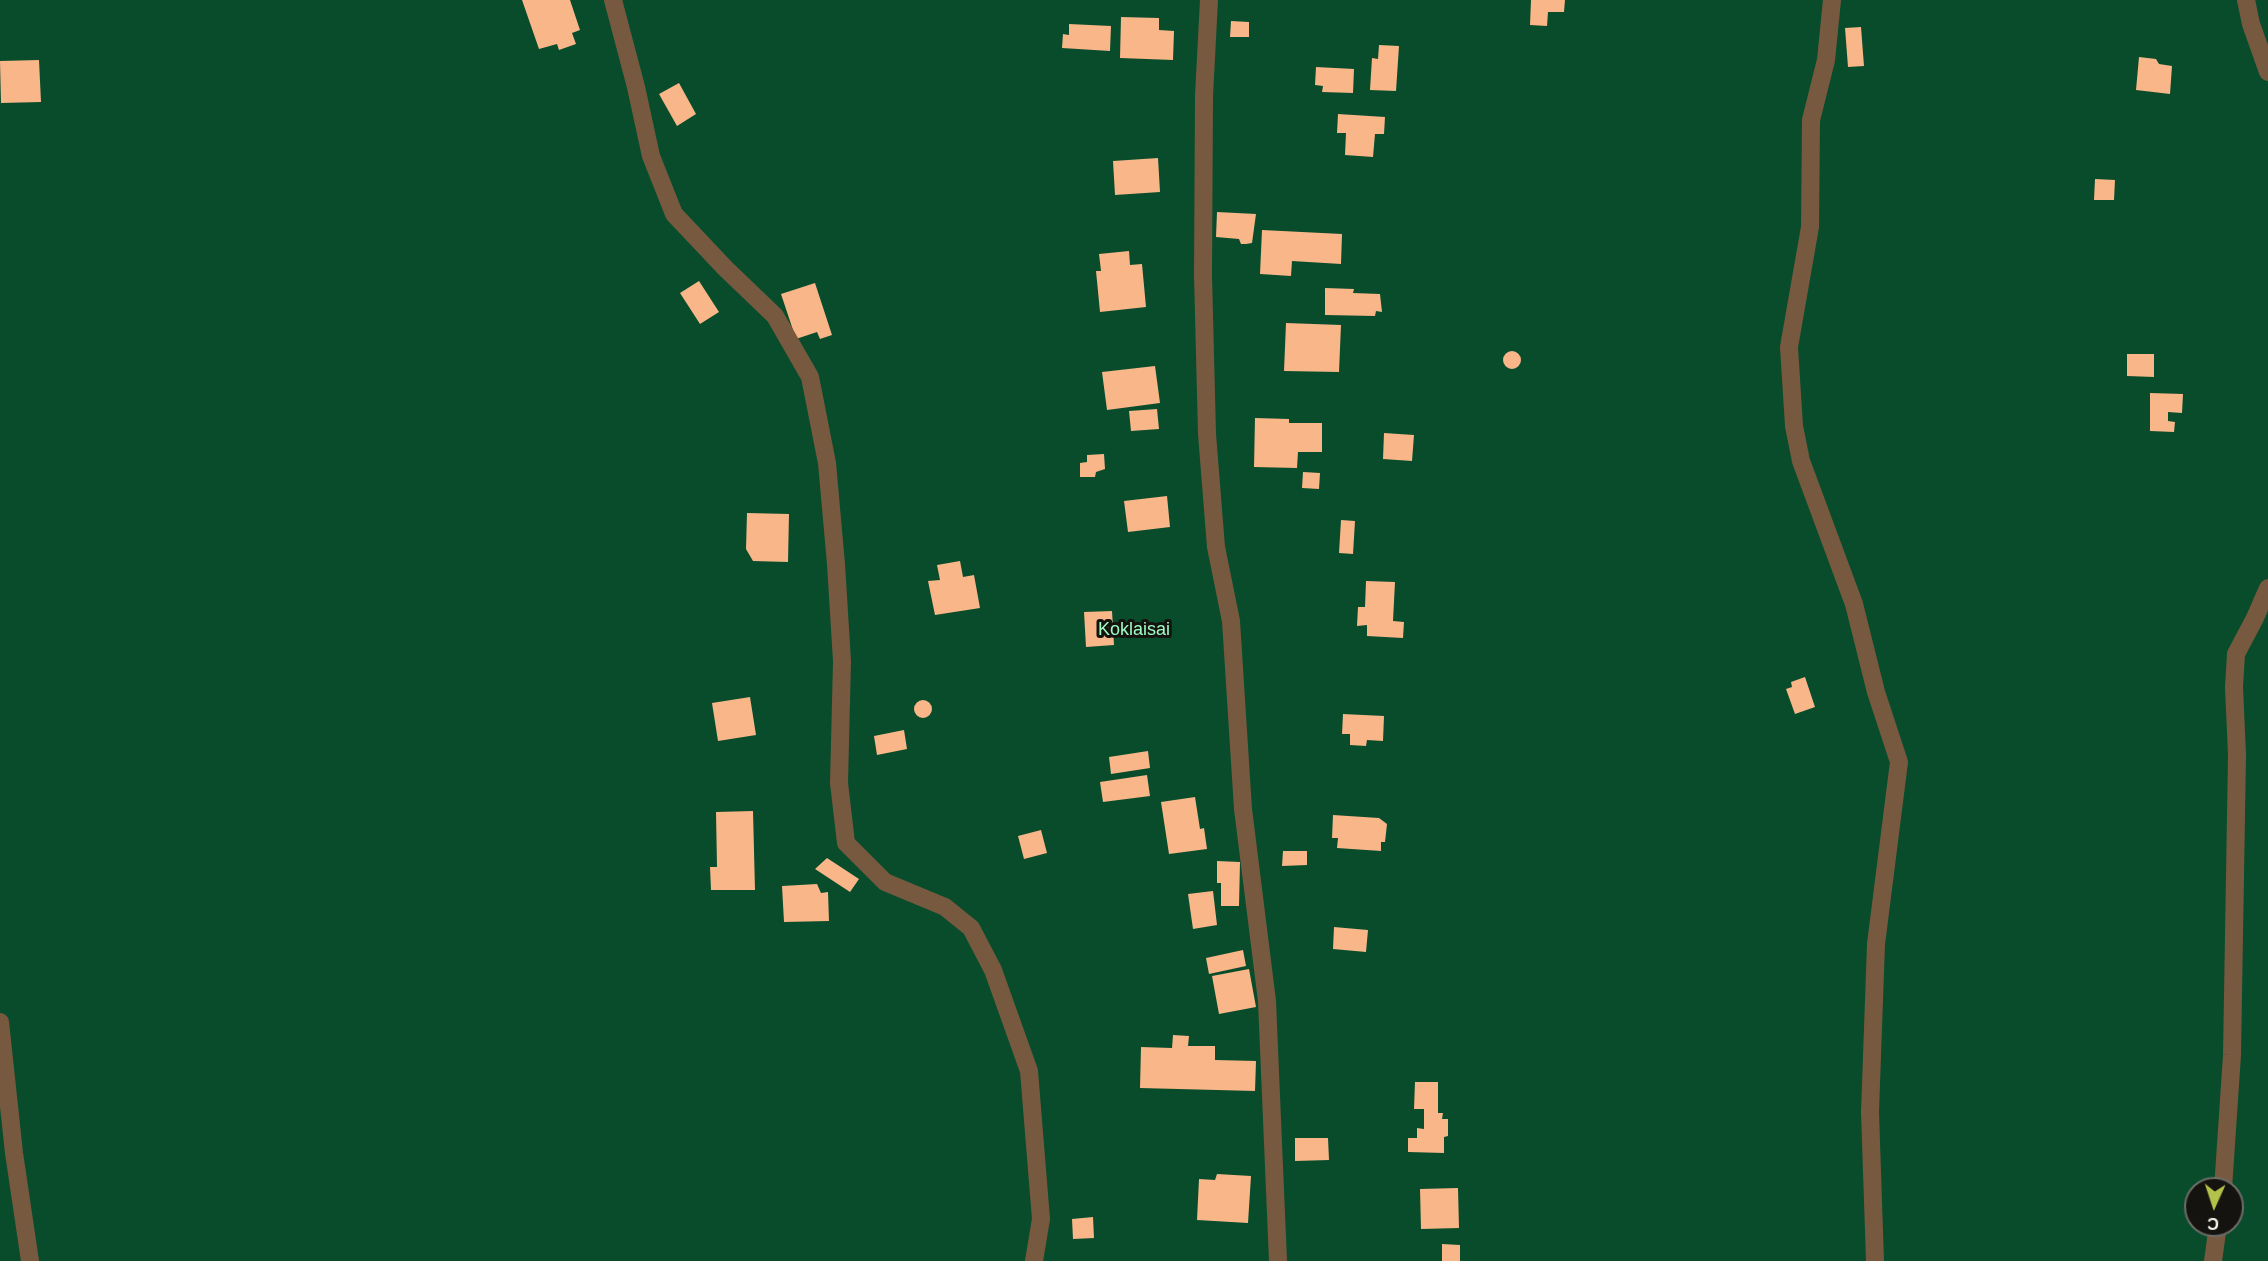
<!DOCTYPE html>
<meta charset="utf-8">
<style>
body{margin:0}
#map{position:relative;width:2268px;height:1261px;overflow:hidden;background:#2e2b20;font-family:Arial,sans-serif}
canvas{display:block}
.north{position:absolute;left:2184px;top:1177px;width:60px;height:60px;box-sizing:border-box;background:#15130f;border:2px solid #6e6c67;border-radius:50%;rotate:183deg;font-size:16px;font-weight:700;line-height:24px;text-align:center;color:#f4f2eb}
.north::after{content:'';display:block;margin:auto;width:21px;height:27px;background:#b3c24b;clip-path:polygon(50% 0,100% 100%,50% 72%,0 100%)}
</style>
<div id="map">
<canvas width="2268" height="1261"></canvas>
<div class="north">С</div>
</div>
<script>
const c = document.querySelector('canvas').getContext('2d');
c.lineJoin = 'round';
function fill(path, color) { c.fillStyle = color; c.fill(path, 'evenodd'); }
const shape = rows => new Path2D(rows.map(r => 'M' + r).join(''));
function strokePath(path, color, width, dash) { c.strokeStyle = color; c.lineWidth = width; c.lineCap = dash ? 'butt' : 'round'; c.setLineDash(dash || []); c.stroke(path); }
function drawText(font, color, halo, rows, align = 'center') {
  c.font = font + ' Arial,sans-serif'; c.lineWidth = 6; c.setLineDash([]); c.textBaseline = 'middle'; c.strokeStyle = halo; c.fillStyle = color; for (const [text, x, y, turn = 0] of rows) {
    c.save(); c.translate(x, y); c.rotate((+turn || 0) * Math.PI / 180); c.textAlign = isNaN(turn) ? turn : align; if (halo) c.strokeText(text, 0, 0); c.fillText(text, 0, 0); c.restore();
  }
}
fill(shape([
 [0,0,2268,0,2268,1261,0,1261],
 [2196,1189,2232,1189,2232,1225,2196,1225]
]), '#084c2c');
fill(shape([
 [522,0,570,0,580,30,572,33,576,44,559,50,557,44,539,49],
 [1531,0,1565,0,1564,12,1548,12,1547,26,1530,25],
 [1121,17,1159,18,1159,30,1174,31,1173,60,1120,58],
 [1231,21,1249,22,1249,37,1230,37],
 [1069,24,1111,26,1110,51,1062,48,1063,34,1069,35],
 [1861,27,1864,66,1848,67,1845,28],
 [1379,45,1399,46,1396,91,1370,90,1372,58,1378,59],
 [2139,57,2156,59,2159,64,2172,66,2170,94,2136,90],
 [39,60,41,102,1,103,0,61],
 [1316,67,1354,69,1353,93,1322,92,1323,86,1315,85],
 [679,83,696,114,677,126,659,94],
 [1338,114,1385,117,1384,134,1375,134,1373,157,1345,155,1346,133,1337,133],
 [1158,158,1160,192,1115,195,1113,161],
 [2095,179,2115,180,2114,200,2094,200],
 [1217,212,1256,214,1252,243,1246,244,1241,244,1239,239,1216,237],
 [1262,230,1342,234,1341,264,1292,261,1291,276,1260,274],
 [1129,251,1130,265,1142,264,1146,307,1100,312,1096,271,1101,271,1099,254],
 [699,281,719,312,700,324,680,293],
 [815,283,832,335,820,339,817,332,796,339,781,294],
 [1325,288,1354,289,1353,293,1380,294,1382,312,1376,311,1375,316,1325,315],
 [1286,323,1341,325,1339,372,1284,371],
 '1503 360a9 9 0 1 1 18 0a9 9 0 1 1-18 0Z',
 [2127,354,2154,354,2154,377,2127,376],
 [1155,366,1160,403,1107,410,1102,372],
 [2150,393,2183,394,2182,413,2168,412,2168,421,2175,422,2174,432,2150,431],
 [1157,409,1159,429,1131,431,1129,411],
 [1255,418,1289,419,1289,423,1322,423,1322,452,1298,452,1297,468,1254,467],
 [1384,433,1414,435,1412,461,1383,459],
 [1104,454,1105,469,1096,472,1095,477,1080,477,1080,463,1087,462,1087,455],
 [1303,472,1320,473,1319,489,1302,488],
 [1167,496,1170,527,1128,532,1124,501],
 [747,513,789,514,788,562,753,561,746,549],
 [1341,520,1355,521,1353,554,1339,553],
 [960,561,963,577,974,575,980,608,935,615,928,581,940,580,937,565],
 [1366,581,1395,582,1393,621,1404,622,1403,638,1367,636,1367,625,1357,626,1358,607,1365,607],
 [1112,611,1114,645,1086,647,1084,612],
 [1805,677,1815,707,1795,714,1786,689,1792,687,1791,682],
 [750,697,756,735,718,741,712,703],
 '914 709a9 9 0 1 1 18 0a9 9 0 1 1-18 0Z',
 [1343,714,1384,716,1383,741,1367,740,1366,746,1350,745,1350,734,1342,734],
 [904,730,907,749,877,755,874,736],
 [1148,751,1150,768,1111,774,1109,757],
 [1147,775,1150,796,1103,802,1100,782],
 [1195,797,1200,829,1204,828,1207,849,1169,854,1161,802],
 [753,811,755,890,711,890,710,867,717,867,716,812],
 [1333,815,1379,818,1387,824,1385,842,1381,842,1381,851,1337,848,1338,838,1332,838],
 [1041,830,1047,853,1024,859,1018,836],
 [1283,851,1307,851,1307,865,1282,866],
 [827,858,859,879,850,892,815,869],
 [1217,861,1240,862,1239,906,1221,906,1221,883,1217,883],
 [817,884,821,893,828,892,829,921,784,922,782,886],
 [1213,891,1217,925,1193,929,1188,894],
 [1334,927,1368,930,1366,952,1333,949],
 [1243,950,1246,966,1209,974,1206,958],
 [1249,969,1256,1007,1219,1014,1212,976],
 [1173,1035,1189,1036,1188,1046,1215,1046,1215,1060,1256,1061,1255,1091,1140,1088,1141,1047,1172,1048],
 [1415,1082,1438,1082,1438,1113,1443,1113,1442,1119,1448,1119,1448,1136,1444,1137,1444,1153,1408,1152,1408,1138,1417,1138,1417,1128,1424,1129,1424,1109,1414,1109],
 [1295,1138,1328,1138,1329,1160,1295,1161],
 [1217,1174,1251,1176,1248,1223,1197,1220,1199,1179,1215,1180],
 [1458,1188,1459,1228,1421,1229,1420,1189],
 [1093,1217,1094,1238,1073,1239,1072,1219],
 [1442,1244,1460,1245,1460,1261,1442,1261]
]), '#f9b688');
strokePath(shape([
 [613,0,636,87,651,156,674,214,725,268,775,316,810,377,827,463,836,564,842,661,839,783,846,843,885,882,945,907,971,928,993,970,1029,1071,1041,1219,1034,1261],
 [1209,0,1204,96,1203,275,1207,434,1216,547,1231,621,1243,809,1267,1001,1278,1261],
 [1832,0,1826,60,1811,120,1810,227,1789,347,1794,426,1801,461,1854,604,1876,692,1899,762,1876,944,1870,1112,1875,1261],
 [2246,0,2251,24,2268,72],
 [0,1022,14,1153,30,1261],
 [2223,1189,2232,1055,2237,755,2234,687,2236,654,2255,618,2268,588],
 [2213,1261,2218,1225]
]), '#77593f', 18);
drawText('18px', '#9cfdc2', '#15130f', [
 ["Koklaisai",1134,630]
]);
</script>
